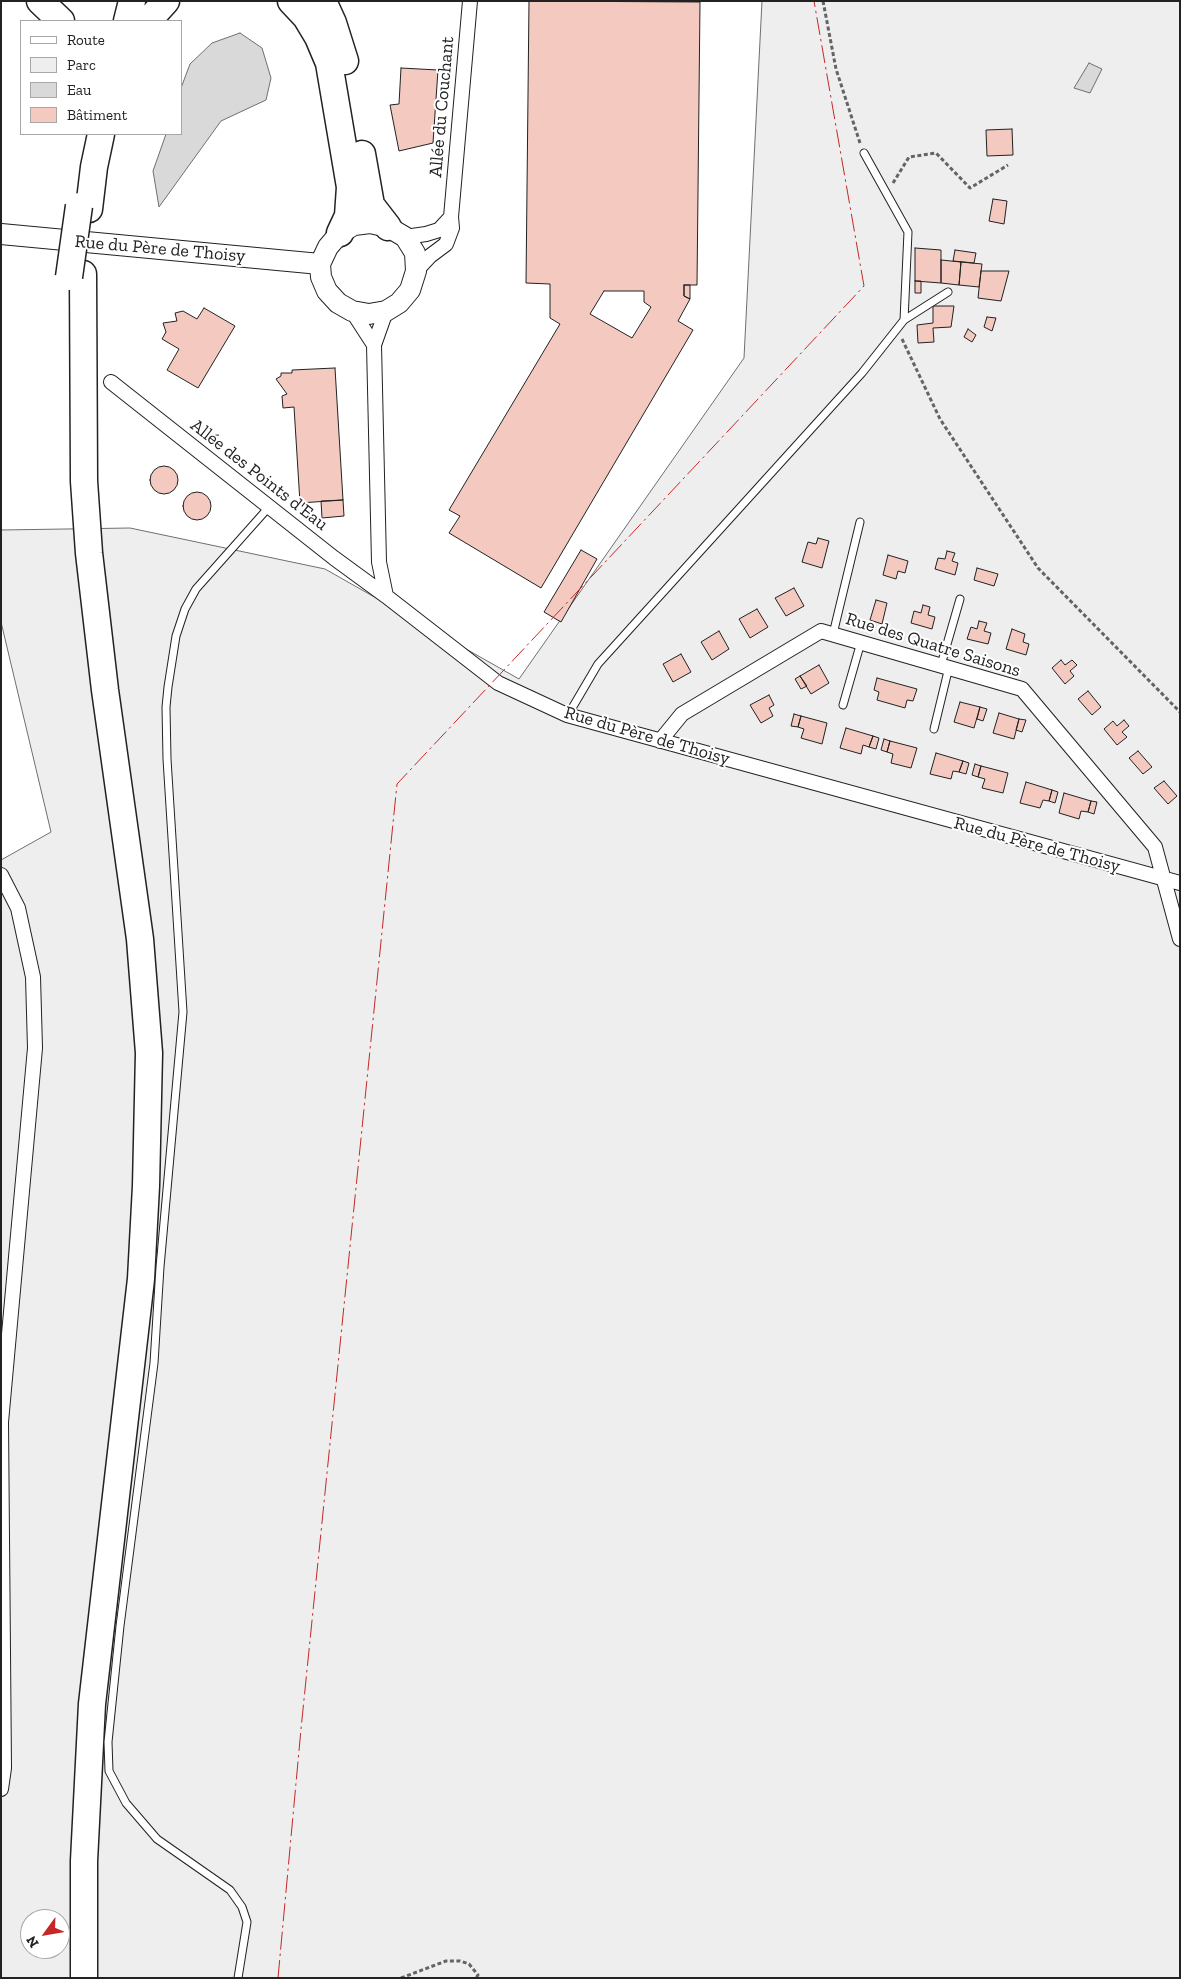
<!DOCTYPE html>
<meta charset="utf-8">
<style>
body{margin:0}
#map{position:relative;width:1181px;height:1979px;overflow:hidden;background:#fff;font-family:"Zilla Slab",serif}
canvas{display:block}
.frame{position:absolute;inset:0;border:2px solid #222;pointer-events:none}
.legend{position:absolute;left:20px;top:20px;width:162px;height:115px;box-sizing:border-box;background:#fff;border:1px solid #a7a7a7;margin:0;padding:6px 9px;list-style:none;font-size:15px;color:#222}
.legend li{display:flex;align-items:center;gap:10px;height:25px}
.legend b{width:25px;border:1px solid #a7a7a7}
.north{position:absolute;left:20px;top:1909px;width:50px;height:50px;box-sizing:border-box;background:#fff;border:1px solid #a7a7a7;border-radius:50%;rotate:238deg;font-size:14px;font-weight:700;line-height:20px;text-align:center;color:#222}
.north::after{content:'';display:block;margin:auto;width:18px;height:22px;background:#c62828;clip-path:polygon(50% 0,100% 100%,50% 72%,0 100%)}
</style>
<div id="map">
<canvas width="1181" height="1979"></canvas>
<div class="frame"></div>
<ul class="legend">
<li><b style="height:6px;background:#fff"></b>Route</li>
<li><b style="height:14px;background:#eee"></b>Parc</li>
<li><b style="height:14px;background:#d9d9d9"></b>Eau</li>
<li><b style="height:14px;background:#f3c9c0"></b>Bâtiment</li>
</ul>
<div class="north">N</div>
</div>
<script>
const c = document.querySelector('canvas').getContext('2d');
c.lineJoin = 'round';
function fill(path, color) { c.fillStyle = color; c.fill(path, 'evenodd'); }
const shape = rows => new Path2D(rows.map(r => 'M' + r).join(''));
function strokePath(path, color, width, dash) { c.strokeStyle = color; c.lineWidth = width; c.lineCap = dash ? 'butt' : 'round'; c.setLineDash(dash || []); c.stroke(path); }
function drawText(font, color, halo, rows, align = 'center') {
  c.font = font + ' "Zilla Slab",serif'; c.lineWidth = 4; c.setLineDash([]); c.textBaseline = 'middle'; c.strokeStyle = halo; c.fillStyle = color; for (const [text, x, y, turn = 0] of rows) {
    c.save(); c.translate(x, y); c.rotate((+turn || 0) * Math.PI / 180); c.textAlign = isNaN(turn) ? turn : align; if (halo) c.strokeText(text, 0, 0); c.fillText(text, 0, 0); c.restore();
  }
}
const green = shape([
 [762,1,1180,1,1180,1978,1,1978,1,860,51,832,1,622,1,530,130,528,325,569,519,679,744,358,762,1],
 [30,1919,60,1919,60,1949,30,1949,30,1919]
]);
fill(green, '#eee');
strokePath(green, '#6f6f6f', 1);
const water = shape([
 [240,33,262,48,271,78,266,100,221,121,159,207,153,171,166,134,181,134,181,88,190,64,212,43,240,33],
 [1089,63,1102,69,1090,93,1074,88,1089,63]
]);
fill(water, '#d9d9d9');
strokePath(water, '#6f6f6f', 1);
const building = shape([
 [529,1,700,2,697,285,684,285,684,296,690,299,678,321,693,330,541,588,449,533,460,516,449,510,560,324,550,318,550,284,526,283,529,1],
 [604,291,644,291,644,302,651,307,632,338,590,314,604,291],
 [401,68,438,70,433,143,399,151,390,105,399,104,401,68],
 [1012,129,1013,155,987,156,986,130,1012,129],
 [993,199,1007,201,1004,224,989,221,993,199],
 [915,248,941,250,941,283,915,281,915,248],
 [955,250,976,253,974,263,953,261,955,250],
 [941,260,961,262,959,285,941,283,941,260],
 [961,262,982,264,979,287,959,285,961,262],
 [981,271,1009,271,1001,301,978,298,981,271],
 [915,281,921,281,921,293,915,293,915,281],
 [684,285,690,285,690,299,684,296,684,285],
 [933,306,954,306,951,327,933,328,934,342,918,343,917,325,933,323,933,306],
 [204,308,235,326,198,388,167,370,179,349,162,339,166,332,163,323,177,321,175,313,183,311,197,319,204,308],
 [987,317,996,318,992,331,984,327,987,317],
 [968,329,976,335,972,342,964,337,968,329],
 [335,368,343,500,300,503,294,407,283,408,282,396,287,394,276,379,281,376,281,373,292,373,292,370,335,368],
 '150 480a14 14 0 1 1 28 0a14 14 0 1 1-28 0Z',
 '183 506a14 14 0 1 1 28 0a14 14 0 1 1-28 0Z',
 [343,500,344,516,322,518,321,501,343,500],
 [818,538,829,541,822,568,802,562,808,542,816,544,818,538],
 [581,550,597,559,561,622,544,612,581,550],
 [947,551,955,553,952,561,958,563,955,575,935,569,938,558,945,559,947,551],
 [888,555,908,561,905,573,898,571,896,579,883,575,888,555],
 [977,568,998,574,994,586,974,580,977,568],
 [794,588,804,606,786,616,775,598,794,588],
 [876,600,887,603,882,624,870,620,876,600],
 [923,605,930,607,928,615,935,617,932,629,911,623,914,611,921,613,923,605],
 [757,609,768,627,750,638,739,619,757,609],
 [979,621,987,623,984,631,991,633,988,644,967,639,971,627,977,629,979,621],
 [1012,629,1025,634,1023,642,1029,644,1026,655,1006,649,1012,629],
 [719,631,729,649,712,660,701,642,719,631],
 [681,654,691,672,673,682,663,664,681,654],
 [1061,660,1065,665,1072,660,1077,665,1070,671,1074,676,1065,684,1052,668,1061,660],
 [819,665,829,683,811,694,800,676,819,665],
 [800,676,807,686,801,689,795,679,800,676],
 [877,678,917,689,913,701,907,700,905,708,877,700,879,692,874,690,877,678],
 [1088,691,1101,707,1092,715,1078,699,1088,691],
 [769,695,774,705,769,708,773,716,761,723,750,705,769,695],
 [960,702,980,707,974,728,954,722,960,702],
 [980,707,987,709,983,721,977,719,980,707],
 [999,713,1019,719,1014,739,993,733,999,713],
 [794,714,801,716,798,727,791,726,794,714],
 [801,716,827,723,822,744,801,738,804,729,798,727,801,716],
 [1019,719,1026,720,1022,732,1016,730,1019,719],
 [1124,720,1129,726,1122,732,1127,737,1117,745,1104,729,1113,721,1117,726,1124,720],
 [846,728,873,736,869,747,863,745,861,754,840,748,846,728],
 [873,736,879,738,876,749,869,747,873,736],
 [884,739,890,741,887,752,881,750,884,739],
 [890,741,917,748,911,768,891,763,893,754,887,752,890,741],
 [1138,751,1152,767,1143,774,1129,758,1138,751],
 [936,753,963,761,959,772,953,771,951,779,930,774,936,753],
 [963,761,969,763,966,774,959,772,963,761],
 [975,764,981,766,978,777,972,775,975,764],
 [981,766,1008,773,1003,793,982,788,985,779,978,777,981,766],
 [1164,781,1177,796,1168,804,1154,788,1164,781],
 [1026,782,1052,790,1049,801,1043,800,1040,808,1020,803,1026,782],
 [1052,790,1058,792,1055,803,1049,801,1052,790],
 [1064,793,1091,801,1088,812,1081,811,1079,819,1059,813,1064,793],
 [1091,801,1097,802,1094,814,1088,812,1091,801]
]);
fill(building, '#f3c9c0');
strokePath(building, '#222', 1);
const lane = shape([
 [904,320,948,292],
 [833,634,860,522],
 [941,665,960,599],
 [843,705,861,642],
 [568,715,598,664,862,373,904,320,908,232,864,153],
 [934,729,949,667],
 [238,1978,247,1922,242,1907,230,1890,157,1839,126,1803,109,1771,108,1742,120,1626,154,1363,160,1267,183,1012,167,759,166,707,168,687,176,636,185,609,196,589,269,507]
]);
const street = shape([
 [405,237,426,234,439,230,451,217],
 [416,271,430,256,446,244,452,228,451,217,470,1],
 [352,311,374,345],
 [386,311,374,345,379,562,386,596,498,683,567,715,1180,883],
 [111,382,334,558,386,596],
 [660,741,682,714,821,631,1022,689,1155,847,1180,939],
 [1,875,18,908,33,977,35,1048,1,1422,4,1768,1,1789]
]);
const secondary = shape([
 [370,223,388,227,405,237,415,253,416,271,410,290,399,303,386,311,369,314,352,311,338,303,327,291,321,277,320,264,328,247,340,233,354,225,370,223],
 [1,234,320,264]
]);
const highway = shape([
 [40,1,61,21],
 [291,1,306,17,318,37,329,63,350,187,348,216,340,233],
 [323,1,333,23,345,61],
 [127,21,132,1],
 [148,21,166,1],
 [362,154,371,205,388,227],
 [89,209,94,167,101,134],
 [83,274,84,481,89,553,105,690,140,939,149,1053,146,1186,141,1279,92,1704,84,1861,84,1978]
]);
strokePath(lane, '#222', 9);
strokePath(street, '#222', 16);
strokePath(secondary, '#222', 22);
strokePath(highway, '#222', 29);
strokePath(shape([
 [823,1,836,69,860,143],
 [893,183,909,157,936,153,970,188,1008,165],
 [902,339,940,419,1038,568,1180,712],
 [401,1978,446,1961,460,1961,469,1964,478,1975,476,1978]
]), '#646464', 3, [4, 2.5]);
strokePath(lane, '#fff', 7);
strokePath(street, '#fff', 14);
strokePath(secondary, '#fff', 20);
strokePath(highway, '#fff', 26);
const highwayBridge = shape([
 [69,277,79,206]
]);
strokePath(highwayBridge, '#222', 29, []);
strokePath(highwayBridge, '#fff', 26);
strokePath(shape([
 [278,1978,301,1729,397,784,864,286,814,1]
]), '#c62828', 1, [18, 4, 2.5, 4]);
drawText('18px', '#222', '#fff', [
 ["Allée du Couchant",442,107,-85],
 ["Rue du Père de Thoisy",160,249,5],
 ["Allée des Points d'Eau",259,475,38],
 ["Rue des Quatre Saisons",933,645,17],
 ["Rue du Père de Thoisy",647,736,16],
 ["Rue du Père de Thoisy",1037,845,15]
]);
</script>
